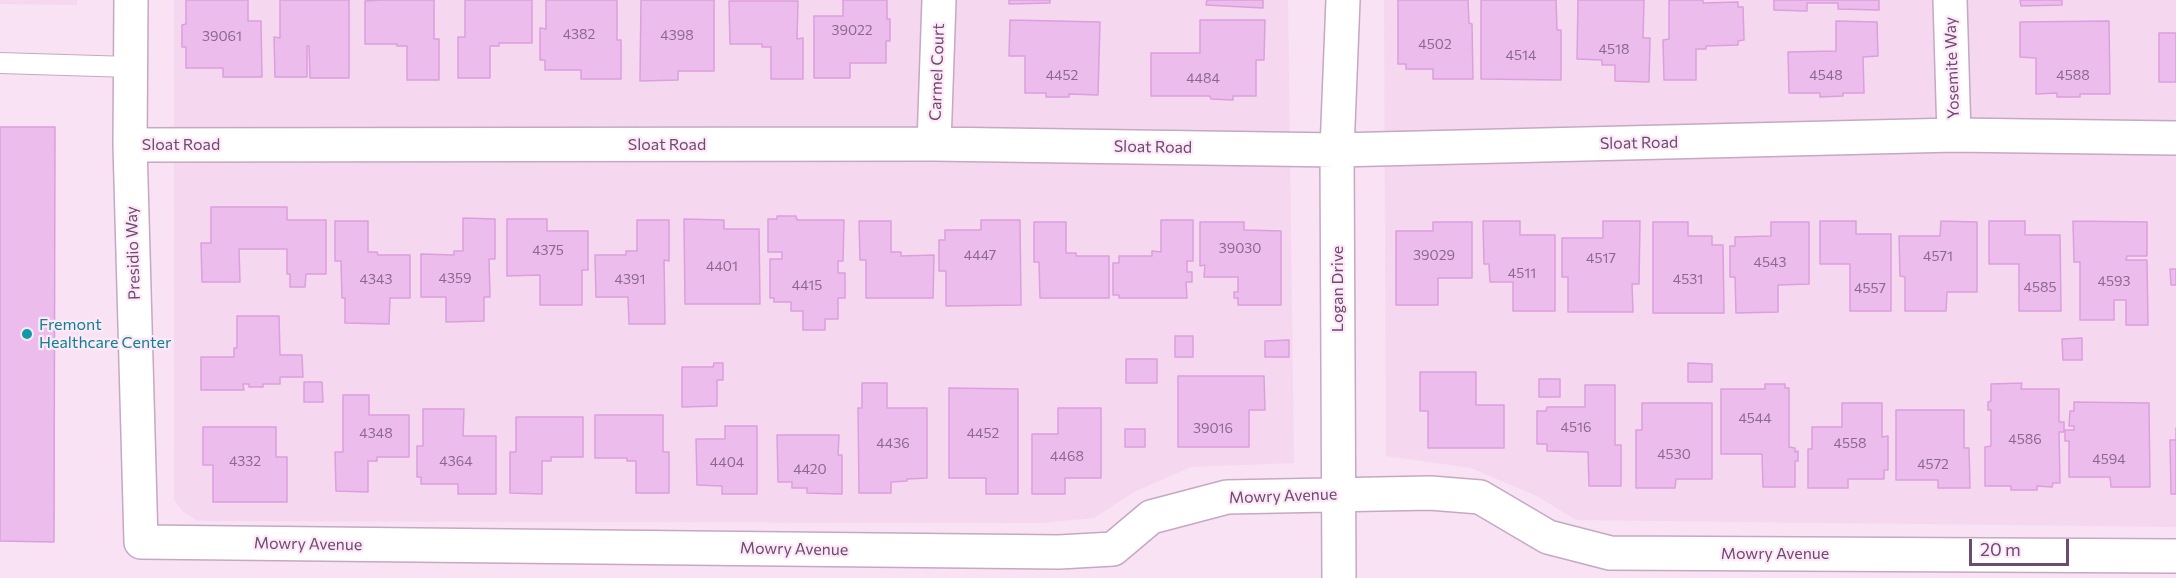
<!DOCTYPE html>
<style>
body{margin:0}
#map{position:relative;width:2176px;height:578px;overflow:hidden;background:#f9e2f4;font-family:Commissioner,sans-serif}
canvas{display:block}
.scale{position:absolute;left:1969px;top:539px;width:100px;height:27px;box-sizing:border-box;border:3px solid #6c4b6e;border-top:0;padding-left:8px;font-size:18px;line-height:21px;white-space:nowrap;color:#6c4b6e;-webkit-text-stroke:4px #fde8f8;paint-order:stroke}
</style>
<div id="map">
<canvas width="2176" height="578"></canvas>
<div class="scale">20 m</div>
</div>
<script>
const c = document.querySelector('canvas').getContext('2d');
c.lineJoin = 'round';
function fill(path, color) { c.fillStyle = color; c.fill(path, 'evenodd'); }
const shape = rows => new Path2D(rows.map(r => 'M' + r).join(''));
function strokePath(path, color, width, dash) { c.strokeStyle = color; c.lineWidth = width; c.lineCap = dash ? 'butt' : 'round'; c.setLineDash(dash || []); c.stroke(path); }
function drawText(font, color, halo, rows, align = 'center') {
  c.font = font + ' Commissioner,sans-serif'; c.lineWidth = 4.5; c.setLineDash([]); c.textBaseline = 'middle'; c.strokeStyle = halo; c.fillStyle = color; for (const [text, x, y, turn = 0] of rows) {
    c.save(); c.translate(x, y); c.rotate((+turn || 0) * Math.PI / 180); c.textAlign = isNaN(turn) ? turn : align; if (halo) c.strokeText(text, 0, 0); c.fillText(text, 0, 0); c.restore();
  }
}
fill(shape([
 [0,0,77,0,77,5,0,4],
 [174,0,1288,0,1294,463,1191,467,1134,492,1094,518,1039,523,198,521,183,512,174,500],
 [1384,0,2176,0,2176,527,1576,520,1537,496,1471,468,1386,456]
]), '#f5d7f0');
const building = shape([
 [186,0,248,0,248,21,261,21,262,77,223,77,223,68,186,68,186,47,182,47,182,25,186,24,186,0],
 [280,0,349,0,349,78,310,78,309,46,307,46,307,77,275,77,274,37,280,38,280,0],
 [380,0,434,0,434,39,439,39,439,80,407,80,407,46,397,46,397,44,365,44,365,1,380,0],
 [465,0,532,0,532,43,499,43,499,46,490,46,490,78,458,78,458,37,465,37,465,0],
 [546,0,617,0,617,40,621,40,621,79,581,79,581,70,545,70,545,60,540,60,540,28,546,29,546,0],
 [641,0,714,0,714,71,678,71,678,80,640,81,641,0],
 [843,0,887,0,887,19,890,19,890,41,886,41,886,63,850,63,850,78,814,78,814,16,843,16,843,0],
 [1009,0,1050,0,1050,3,1009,4,1009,0],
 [1207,0,1263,0,1263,8,1206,5,1207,0],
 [1398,0,1468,0,1469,23,1472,24,1473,79,1433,79,1433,69,1406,69,1406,64,1398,64,1398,0],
 [1481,0,1556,0,1557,30,1561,30,1561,80,1481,79,1481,0],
 [1578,0,1644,0,1643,38,1650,38,1649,82,1615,81,1615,65,1602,65,1602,60,1577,59,1578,0],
 [1669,0,1703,0,1703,3,1738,2,1738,7,1743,7,1744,40,1738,41,1738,45,1706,46,1706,49,1696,49,1696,80,1664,80,1663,40,1669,39,1669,0],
 [1774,0,1879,0,1879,10,1838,9,1838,3,1807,3,1807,11,1774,10,1774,0],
 [2020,0,2062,0,2062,5,2021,6,2020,0],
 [729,1,798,1,797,39,803,38,803,79,771,79,771,47,762,47,762,44,730,44,729,1],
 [1010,20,1100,22,1098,95,1069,94,1069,97,1046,97,1046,93,1025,93,1025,56,1009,56,1010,20],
 [1200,20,1265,20,1264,60,1256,60,1256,96,1233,96,1233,100,1211,99,1210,96,1151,96,1151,53,1200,53,1200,20],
 [1836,21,1877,22,1878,56,1863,57,1864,93,1843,93,1843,96,1820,97,1820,93,1789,93,1788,52,1836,51,1836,21],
 [2109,21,2110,94,2080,94,2080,97,2057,97,2057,93,2036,94,2036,58,2020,57,2020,22,2109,21],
 [2159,33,2176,33,2176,82,2159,82,2159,33],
 [0,127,55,127,54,542,0,541,0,127],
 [211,207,287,207,287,220,326,220,326,274,306,274,305,287,290,287,290,274,287,274,287,249,239,249,240,282,202,282,201,243,211,243,211,207],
 [777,216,796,216,797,220,844,220,843,261,838,261,838,273,845,273,845,298,838,298,838,319,825,319,825,330,803,330,803,311,791,311,791,302,774,302,774,298,770,298,770,259,782,259,782,252,768,252,768,219,777,219,777,216],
 [463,218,495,219,495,259,489,259,490,297,484,297,484,321,446,322,446,297,421,297,421,254,454,255,454,251,463,251,463,218],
 [507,219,547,219,547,231,588,231,588,270,582,270,582,305,540,305,540,275,507,276,507,219],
 [684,219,724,220,724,229,759,229,760,304,685,304,684,219],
 [637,220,669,220,669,261,664,260,665,324,629,324,628,297,596,297,595,255,626,255,626,251,637,251,637,220],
 [981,220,1020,220,1021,305,946,306,946,271,939,271,939,240,945,240,945,230,981,230,981,220],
 [1161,220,1193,220,1193,261,1187,261,1187,272,1192,272,1192,282,1186,282,1187,298,1119,298,1119,295,1113,295,1113,263,1119,263,1119,256,1152,256,1152,251,1161,252,1161,220],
 [335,221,368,221,368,252,377,252,378,255,410,255,410,298,390,298,389,324,345,323,345,298,342,298,341,261,335,261,335,221],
 [859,221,891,221,891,252,901,252,901,256,934,255,933,298,866,298,866,260,860,260,859,221],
 [1483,221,1520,221,1520,235,1555,235,1555,311,1513,311,1513,282,1490,282,1489,264,1484,264,1483,221],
 [1603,221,1640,221,1639,284,1632,284,1633,312,1568,312,1568,277,1562,277,1562,238,1603,238,1603,221],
 [1820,221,1856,221,1856,234,1891,234,1891,311,1850,311,1850,264,1820,264,1820,221],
 [1941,221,1977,222,1977,292,1947,292,1946,311,1905,311,1905,277,1900,276,1899,236,1940,236,1941,221],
 [1989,221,2025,221,2025,235,2060,235,2061,311,2019,311,2019,264,1989,264,1989,221],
 [2073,221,2147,222,2147,256,2127,256,2126,260,2147,260,2148,325,2126,325,2126,300,2114,300,2114,320,2080,320,2080,262,2074,262,2073,221],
 [1034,222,1066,222,1066,253,1076,253,1076,256,1109,256,1109,298,1040,298,1039,262,1034,262,1034,222],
 [1200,222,1244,222,1244,230,1281,231,1281,305,1238,305,1238,298,1234,298,1234,292,1238,292,1238,277,1204,277,1205,265,1200,266,1200,222],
 [1433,222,1472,222,1472,278,1438,278,1438,305,1396,305,1396,231,1433,231,1433,222],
 [1653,222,1688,222,1688,236,1712,236,1712,245,1723,245,1724,313,1653,313,1653,222],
 [1771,222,1809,222,1809,284,1778,285,1778,312,1736,313,1735,277,1730,277,1730,246,1735,246,1735,237,1771,236,1771,222],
 [2170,269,2176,269,2176,285,2171,285,2170,269],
 [237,316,279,316,280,355,302,355,303,377,280,377,280,384,263,384,263,387,249,387,249,384,243,384,244,390,201,390,201,357,234,357,234,348,237,348,237,316],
 [1175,336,1193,336,1193,357,1175,357,1175,336],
 [2082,338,2082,360,2063,360,2062,339,2082,338],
 [1289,340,1289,357,1265,357,1265,341,1289,340],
 [1126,359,1157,359,1157,383,1126,383,1126,359],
 [714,363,723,363,723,380,717,380,717,406,682,407,682,367,713,367,714,363],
 [1688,363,1712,364,1712,382,1688,382,1688,363],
 [1420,372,1476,372,1476,405,1504,405,1504,448,1428,448,1428,411,1420,411,1420,372],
 [1178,376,1264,376,1265,410,1249,410,1249,447,1178,447,1178,376],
 [1539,379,1560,379,1560,397,1539,397,1539,379],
 [304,382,322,382,323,402,304,402,304,382],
 [862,383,887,383,887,408,927,408,927,478,907,479,907,481,891,482,891,493,859,493,858,408,862,408,862,383],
 [2022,383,2021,389,2059,389,2059,422,2064,422,2064,432,2059,432,2060,483,2053,483,2052,487,2037,486,2037,490,2011,490,2011,486,1985,486,1985,447,1991,446,1991,410,1988,410,1988,402,1991,401,1991,384,2022,383],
 [1765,384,1785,384,1785,388,1789,388,1789,447,1795,448,1795,452,1798,451,1798,461,1795,461,1795,487,1763,487,1762,454,1721,454,1721,389,1765,389,1765,384],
 [1585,385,1615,385,1615,445,1621,445,1621,486,1589,486,1588,452,1547,451,1547,444,1537,444,1537,411,1546,411,1547,407,1585,407,1585,385],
 [949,388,1018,389,1018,494,986,494,986,478,949,478,949,388],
 [343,395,369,395,369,415,409,415,409,457,377,457,377,461,368,461,368,492,336,491,335,452,343,452,343,395],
 [2074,402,2149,403,2150,487,2111,487,2110,477,2069,477,2069,441,2065,441,2065,430,2074,430,2074,426,2069,426,2070,411,2074,411,2074,402],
 [1642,403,1712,403,1712,479,1676,479,1675,488,1636,488,1636,430,1642,430,1642,403],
 [1842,403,1882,403,1882,437,1888,436,1888,470,1884,470,1884,479,1848,479,1848,488,1808,488,1808,449,1812,449,1812,427,1842,427,1842,403],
 [1058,408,1101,408,1101,478,1065,478,1065,494,1032,494,1032,434,1058,434,1058,408],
 [423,409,464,409,463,436,496,436,496,494,458,494,458,484,421,484,421,477,417,477,417,446,423,446,423,409],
 [1896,410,1964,410,1964,448,1969,448,1970,488,1938,488,1938,480,1896,480,1896,410],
 [595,415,663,415,663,452,669,452,669,493,636,493,636,461,627,461,627,458,595,458,595,415],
 [516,417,583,417,583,457,551,457,551,461,542,461,542,494,510,493,510,452,516,452,516,417],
 [725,426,757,426,757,494,722,494,722,486,697,485,696,439,725,439,725,426],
 [203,427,276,427,276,457,287,457,287,502,213,502,213,465,203,465,203,427],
 [2176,428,2176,494,2171,494,2170,440,2176,440,2176,428],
 [1125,429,1145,429,1145,447,1125,447,1125,429],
 [777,435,839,435,838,455,842,455,842,494,807,493,807,488,792,488,792,482,778,482,777,435]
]);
fill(building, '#ecbdec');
strokePath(building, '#db9fdd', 1.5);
const service = shape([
 [0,63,130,67]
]);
const minor = shape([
 [131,0,130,145,141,542,1059,552,1113,549,1151,517,1227,497,1430,493,1480,497,1548,537,1610,553,2176,556],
 [1950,0,1954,135],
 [934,144,939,0],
 [130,145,934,144,1337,150,1954,135,2176,138],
 [1339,578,1337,150,1343,0]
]);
strokePath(service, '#c5a8c4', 22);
strokePath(minor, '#c5a8c4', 36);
strokePath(service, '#fff', 20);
strokePath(minor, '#fff', 33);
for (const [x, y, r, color] of [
 [27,334,6,"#0f9aa8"]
]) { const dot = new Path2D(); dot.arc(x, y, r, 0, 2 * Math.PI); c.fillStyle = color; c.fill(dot); strokePath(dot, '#fde8f8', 2); }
drawText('14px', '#8c688e', null, [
 ["39022",852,30],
 ["4382",579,34],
 ["4398",677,35],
 ["39061",222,36],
 ["4502",1435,44],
 ["4518",1614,49],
 ["4514",1521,55],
 ["4452",1062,75],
 ["4548",1826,75],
 ["4588",2073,75],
 ["4484",1203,78],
 ["39030",1240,248],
 ["4375",548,250],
 ["4447",980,255],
 ["39029",1434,255],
 ["4571",1938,256],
 ["4517",1601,258],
 ["4543",1770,262],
 ["4401",722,266],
 ["4511",1522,273],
 ["4359",455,278],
 ["4343",376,279],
 ["4391",630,279],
 ["4531",1688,279],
 ["4593",2114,281],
 ["4415",807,285],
 ["4585",2040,287],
 ["4557",1870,288],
 ["4544",1755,418],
 ["4516",1576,427],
 ["39016",1213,428],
 ["4348",376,433],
 ["4452",983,433],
 ["4586",2025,439],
 ["4436",893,443],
 ["4558",1850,443],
 ["4530",1674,454],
 ["4468",1067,456],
 ["4594",2109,459],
 ["4332",245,461],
 ["4364",456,461],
 ["4404",727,462],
 ["4572",1933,464],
 ["4420",810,469]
]);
drawText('16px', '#6c4b6e', '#fde8f8', [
 ["Yosemite Way",1952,68,-92],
 ["Carmel Court",937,72,-88],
 ["Sloat Road",1639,143,-1],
 ["Sloat Road",181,145],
 ["Sloat Road",667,145],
 ["Sloat Road",1153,147,1],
 ["Presidio Way",133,253,-92],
 ["Logan Drive",1338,289,-90],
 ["Mowry Avenue",1283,496,-2],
 ["Mowry Avenue",308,544,1],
 ["Mowry Avenue",794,549,1],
 ["Mowry Avenue",1775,554]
]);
drawText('16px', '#0d838f', '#fde8f8', [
 ["Fremont",39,325],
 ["Healthcare Center",39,343]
], 'left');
</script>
